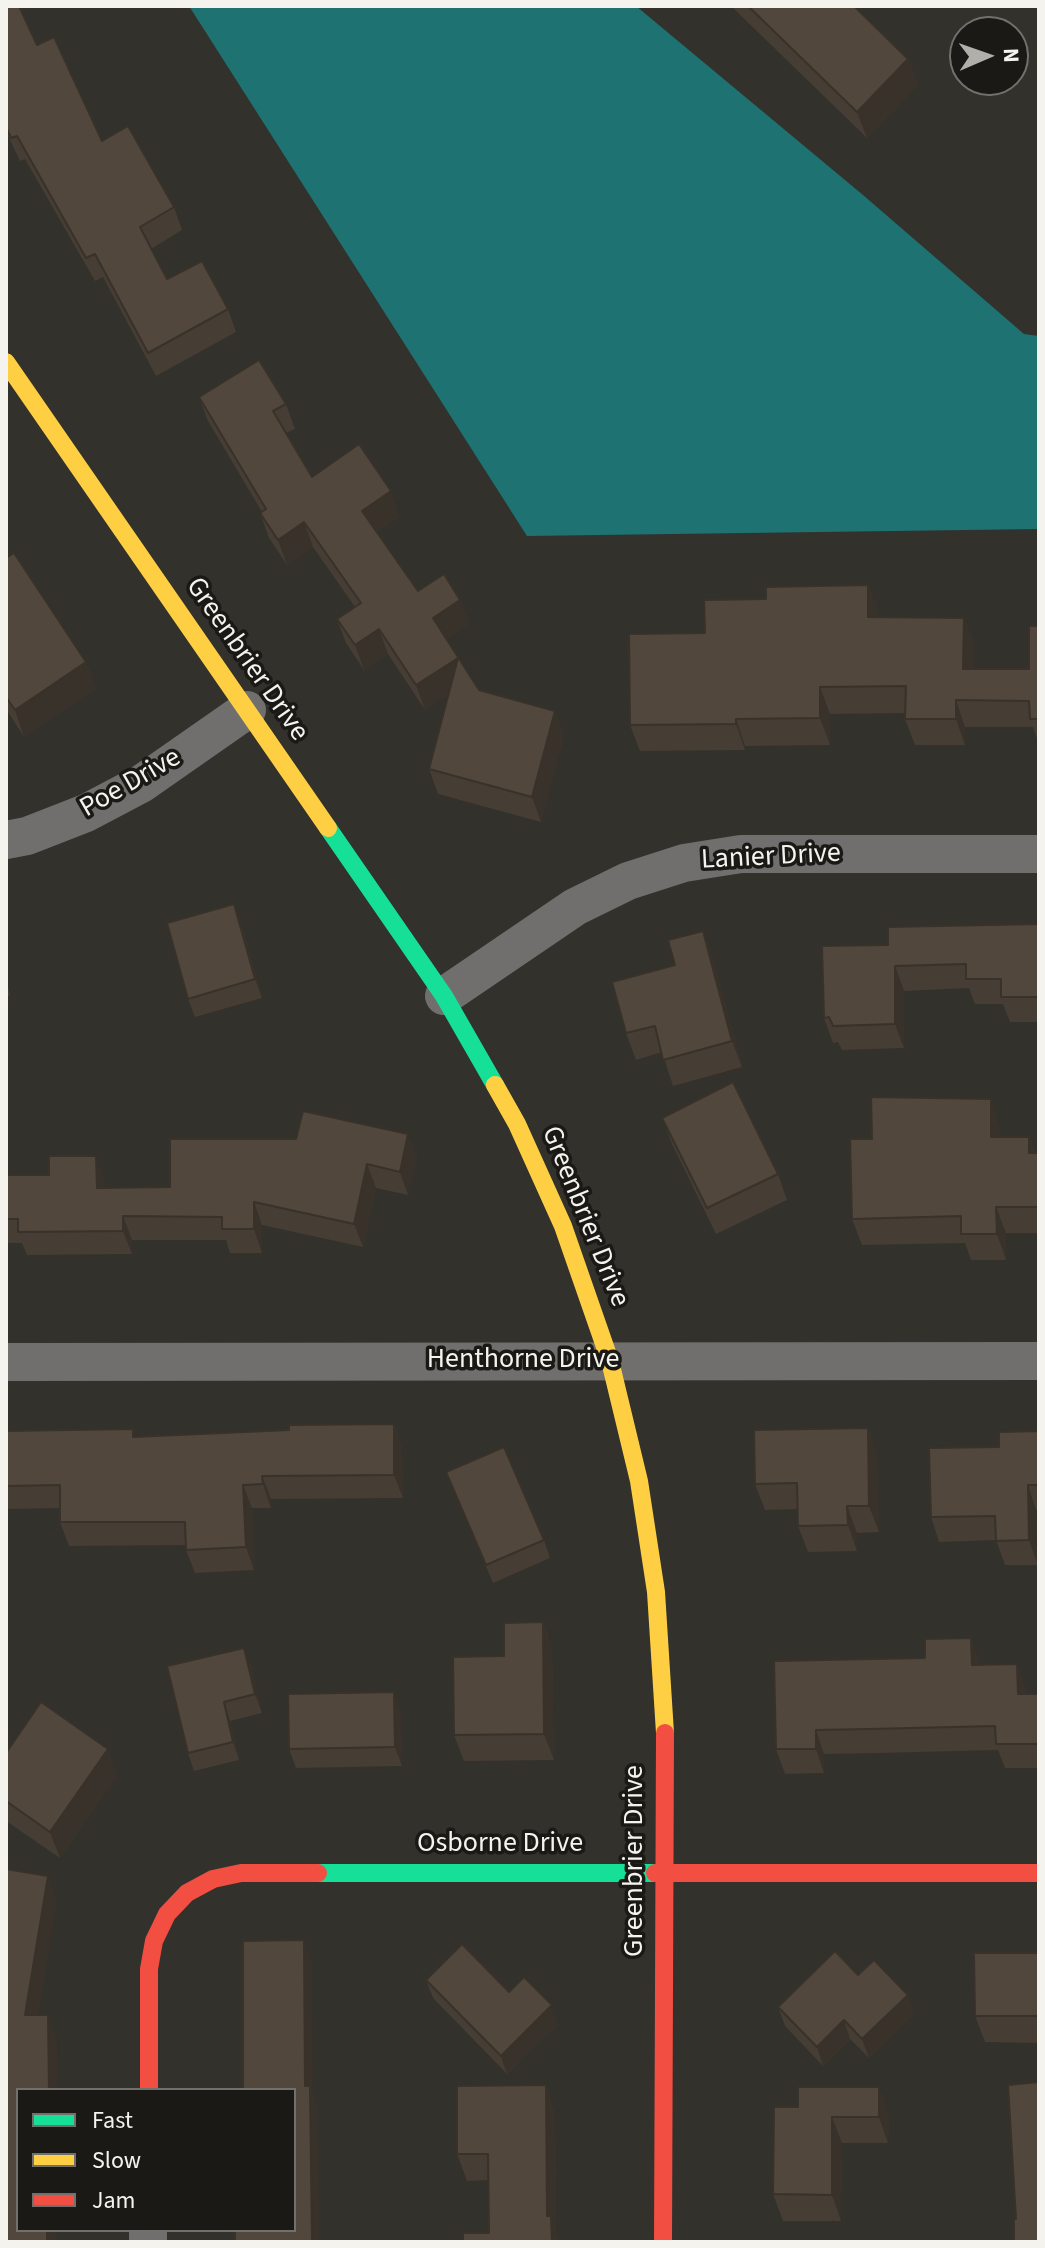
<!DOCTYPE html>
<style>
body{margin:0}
#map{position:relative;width:1045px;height:2248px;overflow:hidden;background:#32312c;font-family:"Source Sans 3",sans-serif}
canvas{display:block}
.frame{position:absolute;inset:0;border:8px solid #f4f3ee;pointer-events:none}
.legend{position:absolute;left:16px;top:2088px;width:280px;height:144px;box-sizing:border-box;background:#1a1916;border:2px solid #71706c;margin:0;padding:10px 14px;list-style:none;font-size:24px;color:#f4f3ee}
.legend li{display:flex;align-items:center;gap:16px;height:40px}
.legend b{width:40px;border:2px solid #71706c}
.north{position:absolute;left:949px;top:16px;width:80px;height:80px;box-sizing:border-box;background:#1a1916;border:2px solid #71706c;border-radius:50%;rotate:88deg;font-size:22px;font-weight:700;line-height:32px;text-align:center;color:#f4f3ee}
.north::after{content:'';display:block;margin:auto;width:28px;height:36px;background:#b0afaa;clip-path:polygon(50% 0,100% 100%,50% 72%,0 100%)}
</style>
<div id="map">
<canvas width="1045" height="2248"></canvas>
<div class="frame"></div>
<ul class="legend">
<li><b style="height:10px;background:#16e098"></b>Fast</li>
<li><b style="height:10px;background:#ffcf43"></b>Slow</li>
<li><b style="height:10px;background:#f24e42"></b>Jam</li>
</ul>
<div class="north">N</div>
</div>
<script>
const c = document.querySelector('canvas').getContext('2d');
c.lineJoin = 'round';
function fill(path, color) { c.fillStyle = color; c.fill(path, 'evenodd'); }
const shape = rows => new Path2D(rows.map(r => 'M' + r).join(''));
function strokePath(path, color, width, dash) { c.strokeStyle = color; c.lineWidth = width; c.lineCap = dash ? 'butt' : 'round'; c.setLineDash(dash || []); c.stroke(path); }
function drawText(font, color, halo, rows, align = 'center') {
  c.font = font + ' "Source Sans 3",sans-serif'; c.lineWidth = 7; c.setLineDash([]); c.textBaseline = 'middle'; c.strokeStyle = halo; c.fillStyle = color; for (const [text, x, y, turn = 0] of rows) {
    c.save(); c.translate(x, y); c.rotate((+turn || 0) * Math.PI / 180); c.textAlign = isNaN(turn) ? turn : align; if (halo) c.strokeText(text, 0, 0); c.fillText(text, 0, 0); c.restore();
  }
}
fill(shape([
 [189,6,636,6,863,195,1024,334,1039,336,1039,529,527,536]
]), '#1f7272');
strokePath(shape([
 [6,840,27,836,86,813,141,784,247,710],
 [444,996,575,907,628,881,684,863,741,854,1039,854],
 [6,1362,1039,1361],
 [148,2242,148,2230]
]), '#706f6e', 38);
strokePath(shape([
 [328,828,444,996,495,1085],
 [318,1873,655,1873]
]), '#16e098', 18);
strokePath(shape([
 [6,362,328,828],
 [495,1085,517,1124,563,1226,610,1361,639,1481,656,1592,665,1733]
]), '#ffcf43', 18);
strokePath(shape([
 [655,1873,1039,1873],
 [149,2090,149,1969,154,1941,167,1914,187,1893,213,1879,241,1873,318,1873],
 [663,2242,665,1733]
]), '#f24e42', 18);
fill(shape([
 [6,6,37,45,102,141,174,207,182,230,151,249,167,279,228,309,236,332,156,376,103,277,95,281,25,159,20,161,6,132],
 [731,6,854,6,908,59,918,85,867,138],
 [199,397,286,404,295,429,286,433,312,477,400,516,377,532,418,591,460,600,469,624,447,639,479,690,555,711,564,736,541,822,438,794,429,769,449,694,425,710,388,654,364,670,346,643,337,619,355,607,313,547,287,565,269,538,260,513,262,512,208,421],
 [6,558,86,662,96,688,24,737,6,709],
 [868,585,878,612,878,617,964,618,974,644,973,669,1029,669,1039,626,1039,745,1033,727,965,727,965,745,915,745,905,719,905,713,830,714,830,745,745,746,745,750,640,751,630,725,705,633,766,599],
 [234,904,241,923,262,998,195,1017,188,999],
 [1039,924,1039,1022,1010,1022,1003,1004,975,1004,969,988,904,991,904,1048,842,1050,838,1042,833,1043,824,1018,888,945],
 [703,931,712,957,742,1067,673,1086,662,1052,636,1060,626,1033,675,965],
 [6,977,10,996,6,996],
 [662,1118,778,1174,787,1200,716,1234,672,1144],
 [1000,1125,1000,1137,1029,1137,1035,1153,1039,1153,1039,1233,1006,1233,1006,1260,971,1260,965,1243,862,1245,852,1219,872,1139],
 [417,1157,408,1195,376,1188,363,1247,262,1225,262,1253,230,1253,226,1240,132,1240,132,1254,27,1255,22,1243,6,1243,6,1175,105,1180,105,1188,170,1187],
 [394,1424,402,1448,403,1498,271,1499,271,1508,252,1508,254,1570,195,1573,186,1550,186,1545,69,1546,60,1522,60,1508,6,1509,6,1431,136,1437],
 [868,1428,877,1454,879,1532,857,1533,857,1551,808,1552,798,1526,798,1509,765,1510,755,1484],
 [1039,1431,1039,1510,1036,1510,1038,1565,1005,1565,996,1540,939,1542,931,1517,999,1447],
 [446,1472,544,1540,550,1558,493,1583],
 [543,1622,552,1649,554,1760,464,1761,454,1735,504,1656],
 [244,1648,251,1666,262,1713,230,1721,239,1760,194,1771,188,1753],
 [774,1661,980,1662,980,1664,1026,1688,1026,1694,1039,1694,1039,1768,1005,1768,998,1750,878,1753,824,1754,824,1773,785,1774,776,1749],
 [401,1710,402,1766,296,1768,289,1749],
 [6,1753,117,1776,60,1858,6,1821],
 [1039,1953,1039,2043,985,2042,975,2016],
 [858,1975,908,1995,914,2014,869,2058,850,2039,823,2066,785,2026,778,2007],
 [426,1980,509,1992,558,2024,507,2074,433,1998],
 [774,2107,889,2114,888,2143,842,2143,841,2221,783,2221,773,2194],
 [555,2111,556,2230,489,2233,488,2180,467,2181,457,2154]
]), '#463d34');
fill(shape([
 [908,59,918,85,867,138,857,112],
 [391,491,400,516,371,536,362,511],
 [304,522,313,547,287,565,278,540],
 [868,585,878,612,878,643,868,617],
 [460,600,469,624,442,642,433,618],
 [964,618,974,644,973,695,963,669],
 [379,629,388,654,364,670,355,645],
 [458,658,467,682,425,710,416,685],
 [86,662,96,688,24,737,15,710],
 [820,687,830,714,830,745,820,718],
 [956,700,965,727,965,745,956,719],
 [555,711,564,736,541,822,532,797],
 [736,719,745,746,745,750,736,724],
 [234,904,241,923,262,998,255,979],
 [703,931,712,957,742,1067,732,1041],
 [895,966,904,991,904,1048,895,1024],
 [991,1099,1000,1125,1000,1163,991,1137],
 [408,1134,417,1157,408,1195,400,1172],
 [1029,1137,1038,1163,1029,1153],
 [96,1156,105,1180,105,1212,97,1188],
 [367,1164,376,1188,363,1247,354,1224],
 [254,1202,262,1225,262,1253,254,1229],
 [996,1207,1006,1233,1006,1260,997,1234],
 [123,1216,132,1240,132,1254,123,1231],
 [394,1424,402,1448,403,1498,394,1475],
 [868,1428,877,1454,879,1532,869,1506],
 [262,1476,271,1499,271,1508,263,1484],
 [243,1485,252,1508,254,1570,246,1547],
 [1028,1485,1036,1510,1038,1565,1029,1540],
 [847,1506,857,1533,857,1551,848,1525],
 [543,1622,552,1649,554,1760,544,1734],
 [971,1638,980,1662,980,1689,972,1665],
 [244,1648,251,1666,262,1713,255,1694],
 [1017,1664,1026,1688,1026,1718,1018,1694],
 [394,1692,401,1710,402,1766,395,1747],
 [224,1702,230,1721,239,1760,233,1742],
 [816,1730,824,1754,824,1773,816,1749],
 [108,1749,117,1776,60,1858,50,1832],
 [48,1876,57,1901,34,2040,25,2015],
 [304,1940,312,1963,313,2094,318,2109,320,2242,312,2242,305,2086],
 [908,1995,914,2014,869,2058,862,2039],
 [552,2005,558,2024,507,2074,501,2056],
 [48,2015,57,2040,58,2090,49,2090],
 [844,2020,850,2039,823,2066,817,2047],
 [546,2085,555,2111,556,2230,561,2242,552,2242,547,2216],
 [879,2087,889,2114,888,2143,879,2117],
 [832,2117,842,2143,841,2221,832,2195],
 [47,2230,56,2230,56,2242,47,2242]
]), '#39322a');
const building = shape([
 [6,6,19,6,37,45,54,37,102,141,128,126,174,207,140,227,167,279,202,261,228,309,148,353,95,254,86,258,17,136,11,138,6,127,6,6],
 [748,6,854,6,908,59,857,112,748,6],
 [259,360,286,404,273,411,312,477,359,444,391,491,362,511,418,591,444,574,460,600,433,618,479,690,555,711,532,797,429,769,458,658,416,685,379,629,355,645,337,619,361,603,304,522,278,540,260,513,266,509,199,397,259,360],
 [14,553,86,662,15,710,6,697,6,558,14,553],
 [868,585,868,617,964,618,963,669,1029,669,1029,626,1039,626,1039,719,1030,719,1029,701,956,700,956,719,905,719,906,686,820,687,820,718,736,719,736,724,630,725,629,634,705,633,704,600,766,599,766,587,868,585],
 [234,904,255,979,188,999,167,923,234,904],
 [1039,924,1039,997,1001,997,1001,979,966,979,966,964,895,966,895,1024,833,1026,829,1017,824,1018,822,946,888,945,888,927,1039,924],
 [703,931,732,1041,663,1060,655,1026,626,1033,612,982,675,965,668,940,703,931],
 [733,1082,778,1174,707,1208,662,1118,733,1082],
 [871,1097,991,1099,991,1137,1029,1137,1029,1153,1039,1153,1039,1207,996,1207,997,1234,961,1234,961,1216,852,1219,850,1139,872,1139,871,1097],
 [303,1111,408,1134,400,1172,367,1164,354,1224,254,1202,254,1229,222,1229,222,1217,123,1216,123,1231,18,1232,18,1219,6,1219,6,1175,49,1175,49,1156,96,1156,97,1188,170,1187,170,1139,296,1139,303,1111],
 [394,1424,394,1475,262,1476,263,1484,243,1485,246,1547,186,1550,185,1522,60,1522,60,1485,6,1486,6,1431,133,1429,133,1437,289,1430,289,1425,394,1424],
 [868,1428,869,1506,847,1506,848,1525,798,1526,797,1483,755,1484,754,1430,868,1428],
 [1039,1431,1039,1485,1028,1485,1029,1540,996,1541,995,1516,931,1517,929,1448,999,1447,999,1432,1039,1431],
 [504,1447,544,1540,486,1565,446,1472,504,1447],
 [543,1622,544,1734,454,1735,453,1657,504,1656,504,1623,543,1622],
 [971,1638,972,1665,1017,1664,1018,1694,1039,1694,1039,1744,996,1744,995,1726,869,1729,816,1730,816,1749,776,1749,774,1661,925,1658,925,1639,971,1638],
 [244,1648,255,1694,224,1702,233,1742,188,1753,167,1666,244,1648],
 [394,1692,395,1747,289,1749,288,1694,394,1692],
 [41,1702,108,1749,50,1832,6,1801,6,1753,41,1702],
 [6,1869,48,1876,25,2015,48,2015,49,2090,18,2090,18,2230,47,2230,47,2242,6,2242,6,1869],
 [304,1940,305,2086,310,2086,312,2242,235,2242,235,2230,294,2230,294,2090,243,2090,243,1941,304,1940],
 [462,1944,509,1992,524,1977,552,2005,501,2056,426,1980,462,1944],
 [835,1951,858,1975,874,1960,908,1995,862,2039,844,2020,817,2047,778,2007,835,1951],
 [974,1953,1039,1953,1039,2016,975,2016,974,1953],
 [1039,2082,1039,2242,1014,2242,1014,2219,1016,2219,1008,2085,1039,2082],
 [546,2085,547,2216,551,2216,552,2242,463,2242,463,2233,489,2233,488,2154,457,2154,457,2086,546,2085],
 [798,2087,879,2087,879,2117,832,2117,832,2195,773,2194,774,2107,798,2107,798,2087]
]);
fill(building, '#51473c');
strokePath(building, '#39322a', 2);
drawText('28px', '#f4f3ee', '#1a1916', [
 ["Greenbrier Drive",246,660,55],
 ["Poe Drive",131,784,-30],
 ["Lanier Drive",771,858,-3],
 ["Greenbrier Drive",584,1217,68],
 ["Henthorne Drive",523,1361],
 ["Osborne Drive",500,1845],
 ["Greenbrier Drive",636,1861,-90]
]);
</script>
